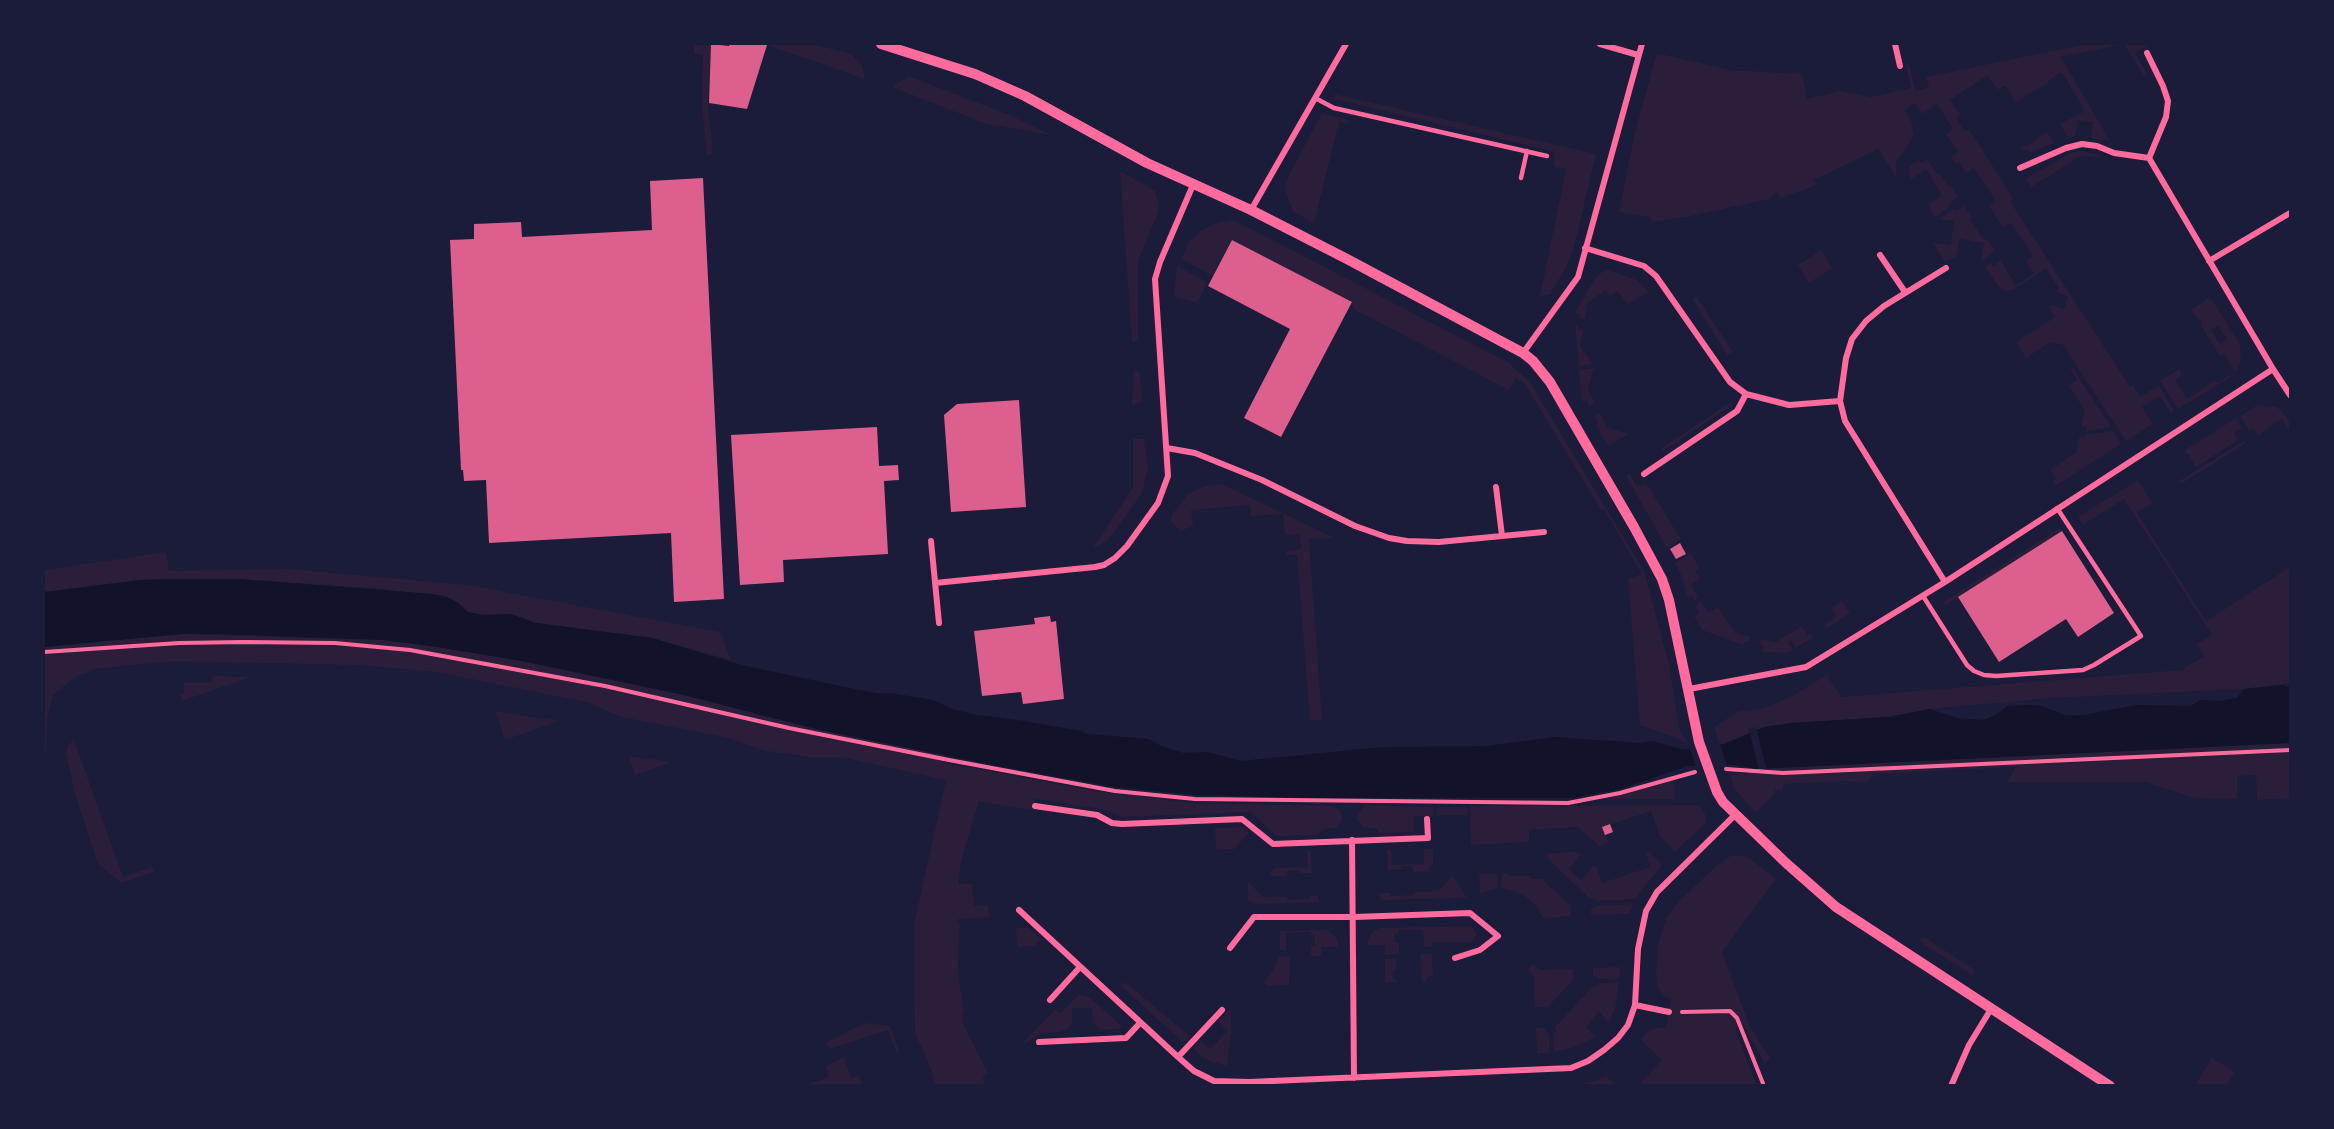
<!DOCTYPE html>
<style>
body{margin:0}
#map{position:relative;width:2334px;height:1129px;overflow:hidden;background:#1b1b3a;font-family:Figtree,sans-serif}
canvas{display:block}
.frame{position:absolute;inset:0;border:45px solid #1b1b3a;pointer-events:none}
</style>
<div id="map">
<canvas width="2334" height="1129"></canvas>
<div class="frame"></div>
</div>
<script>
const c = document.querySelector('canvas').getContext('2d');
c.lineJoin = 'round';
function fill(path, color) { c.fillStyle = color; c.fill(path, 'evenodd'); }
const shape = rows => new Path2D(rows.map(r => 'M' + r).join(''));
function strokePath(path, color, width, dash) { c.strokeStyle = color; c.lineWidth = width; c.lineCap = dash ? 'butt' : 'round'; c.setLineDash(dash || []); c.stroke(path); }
fill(shape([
 [694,44,711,44,708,107,713,154,707,155,702,104,703,55,694,54],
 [2086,44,2150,44,2135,53,2147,74,2144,76,2124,44,2061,57,2110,141,2103,139,2102,141,2091,138,2093,122,2078,120,2075,136,2068,138,2060,124,2083,112,2084,109,2063,74,2060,73,2048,81,2049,82,2016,102,2005,86,1998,90,1988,75,1950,100,1960,115,1956,118,1965,131,1969,129,2013,198,2010,201,2130,387,2133,386,2140,397,2159,385,2174,411,2171,413,2160,396,2142,407,2153,424,2126,441,2063,345,2051,342,2026,358,2016,342,2055,317,2049,307,2052,305,2064,309,2068,296,2056,292,2059,288,2046,269,2014,289,2006,291,1999,287,1985,267,1990,263,1993,266,2001,260,2016,286,2034,273,2026,261,2033,256,2011,223,2003,228,1989,206,1996,201,1974,168,1966,173,1959,162,1955,163,1951,157,1958,152,1946,134,1953,129,1937,104,1922,114,1915,103,1904,110,1911,121,1914,136,1896,162,1896,177,1878,149,1814,180,1817,185,1781,198,1777,192,1769,199,1691,216,1652,222,1650,217,1619,212,1634,136,1657,53,1730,70,1802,74,1807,99,1841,91,1871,97,1911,88,1906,65,1909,65,1916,91,1929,87,1926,77],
 [767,45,813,44,851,54,862,65,865,79],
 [909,76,1012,116,1051,135,986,124,892,87],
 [1334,94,1596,154,1574,248,1564,271,1550,294,1540,296,1566,169,1554,167,1555,152,1335,99],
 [1322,113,1348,120,1347,124,1339,122,1314,224,1293,211,1285,189,1286,181],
 [2047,132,2054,143,2032,152,2019,148,2024,145,2026,147],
 [2081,151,2100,155,2100,157,2085,156,2079,157,2031,187,2026,178,2073,152],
 [1927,159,1938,175,1940,174,1948,185,1950,184,1958,197,1950,203,1951,206,1935,217,1930,209,1929,204,1942,195,1926,169,1911,179,1909,174,1909,166,1919,160,1921,163],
 [1120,171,1155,191,1159,205,1158,213,1138,261,1138,341,1132,341],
 [1964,206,1972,217,1970,220,1984,240,1987,239,1995,251,1981,263,1984,243,1960,239,1956,257,1945,261,1933,243,1951,245,1954,221,1939,219,1954,209,1956,211],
 [1231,220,1238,222,1509,363,1530,382,1645,573,1669,665,1679,728,1687,742,1640,725,1628,579,1642,574,1604,509,1601,510,1525,384,1516,378,1509,390,1355,310,1351,302,1232,240,1213,276,1181,259,1189,242,1202,230,1213,224],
 [1821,250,1832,268,1809,283,1798,265],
 [1177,266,1207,282,1198,303,1174,297],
 [1608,270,1637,280,1649,292,1628,304,1617,291,1610,296,1606,290,1587,303,1585,319,1579,318,1581,315,1575,313,1594,280,1602,272],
 [1696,296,1733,352,1727,355,1692,299],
 [2205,298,2213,301,2240,345,2241,359,2239,366,2235,372,2229,378,2178,409,2160,381,2179,369,2182,375,2175,380,2186,397,2189,398,2215,380,2217,383,2235,372,2224,354,2220,356,2200,324,2202,323,2191,310,2206,300],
 [2218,326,2227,339,2220,344,2211,330],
 [1575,325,1578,326,1578,329,1583,330,1580,346,1593,364,1579,366],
 [2072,367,2111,427,2086,431,2087,427,2081,426,2085,411,2069,386,2077,380,2070,368],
 [1594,368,1588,389,1595,403,1589,406,1587,400,1582,402,1579,370],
 [1134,369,1140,373,1142,401,1132,406],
 [1731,402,1731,406,1663,451,1661,448,1666,445],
 [2262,405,2276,407,2282,411,2290,423,2290,432,2282,419,2258,435,2253,428,2249,430,2240,416,2254,407],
 [1600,413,1607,427,1628,434,1608,446,1596,425,1598,423,1595,416],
 [2236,418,2242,428,2234,433,2238,440,2196,467,2185,450],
 [2113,431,2121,444,2055,486,2053,481,2056,479,2050,470,2076,453,2079,437,2084,438,2085,435],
 [1133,438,1144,439,1148,468,1142,493,1113,534,1108,540,1092,549,1133,488],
 [2244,441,2246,443,2181,484,2179,481],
 [1630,474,1637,487,1645,484,1648,486,1681,539,1667,548,1626,476],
 [2138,480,2152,503,2137,513,2206,621,2290,567,2290,683,2244,689,2052,698,1930,709,1889,717,1792,723,1764,727,1720,745,1714,727,1739,711,1762,709,1792,696,1827,675,1841,697,2182,670,2204,656,2197,644,2212,635,2124,499,2083,525,2078,517],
 [1221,484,1335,538,1309,539,1322,720,1310,721,1297,555,1287,555,1286,551,1301,549,1300,534,1285,535,1283,514,1251,516,1250,505,1191,510,1193,526,1181,531,1171,522,1172,514,1188,494,1205,486],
 [2060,528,2062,531,1945,606,1943,602],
 [166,552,169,571,288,569,468,585,720,632,731,660,652,638,536,623,510,614,483,615,468,612,457,602,447,597,383,589,239,579,175,579,141,580,44,592,44,570],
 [1691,553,1699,568,1695,571,1700,578,1691,585,1698,597,1695,601,1692,595,1687,597,1682,577,1675,563],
 [1701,601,1708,613,1718,607,1735,633,1750,637,1749,642,1745,641,1743,645,1702,630,1694,616,1699,614,1696,605],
 [1842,601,1850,613,1826,629,1824,625,1836,617,1831,608],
 [1802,626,1807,635,1811,633,1813,637,1796,648,1791,640,1788,642,1793,650,1785,653,1762,652,1764,646,1760,644,1761,639,1776,642],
 [181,634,383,640,481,653,684,695,820,730,945,755,943,763,951,764,1101,792,1193,803,1334,806,1342,814,1342,821,1336,828,1325,829,1317,835,1277,836,1250,812,1120,817,1108,810,1035,799,1031,810,979,801,960,865,959,884,972,884,974,906,988,905,989,917,958,919,958,922,960,922,958,971,964,1012,962,1013,964,1026,988,1073,983,1077,984,1085,935,1085,931,1069,915,1033,914,924,946,780,841,757,810,757,766,751,728,738,622,717,586,702,472,679,429,671,355,665,173,661,96,669,75,677,53,695,47,719,46,750,44,751,44,647],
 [212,676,251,677,182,701,180,694,184,694,184,683,211,683],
 [495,711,559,721,505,740],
 [74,740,123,877,152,867,154,872,121,883,98,864,75,794,66,753,68,745],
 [2290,743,2290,798,2257,800,2256,775,2237,776,2237,799,2195,798,2145,782,2007,782,2016,767,1874,774,1867,782,1845,781,1784,784,1780,796,1781,789,1775,790,1774,794,1756,813,1735,790,1730,775,1747,774,1747,767,1756,769],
 [628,756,672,762,635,775],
 [1674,779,1675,799,1606,799],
 [1365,805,1434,807,1433,816,1413,816,1414,832,1380,833,1375,828,1363,827,1357,820,1357,814],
 [1698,805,1705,813,1706,823,1675,852,1660,836,1651,811,1603,827,1608,842,1599,846,1578,827,1529,830,1529,842,1471,845,1470,806],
 [1438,807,1467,807,1467,815,1437,815],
 [1243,827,1249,832,1235,849,1216,850,1215,828],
 [1391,849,1392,865,1424,864,1424,849,1433,849,1433,864,1427,871,1414,872,1411,866,1401,866,1401,869,1390,870,1388,873,1387,850],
 [1307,851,1311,851,1312,875,1310,873,1299,873,1299,870,1289,870,1286,876,1273,876,1269,873,1275,868,1308,867],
 [1645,851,1650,852,1662,865,1635,899,1596,901,1595,898,1590,899,1548,859,1548,853,1576,852,1581,855,1569,869,1581,880,1593,866,1597,867,1602,883,1650,867],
 [1732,855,1748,857,1776,879,1722,952,1750,1027,1770,1058,1765,1064,1743,1024,1735,1030,1757,1085,1638,1086,1662,1060,1641,1040,1650,1029,1666,1027,1671,998,1665,996,1658,989,1656,974,1658,944,1666,919,1680,900,1716,866],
 [1502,873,1507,873,1508,876,1530,876,1530,879,1542,879,1571,906,1571,916,1543,918,1536,906,1526,897,1514,891,1501,888],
 [1479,874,1497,874,1498,888,1480,894],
 [1453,875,1467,898,1380,900,1379,893,1391,893,1391,896,1414,895,1415,892,1438,891],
 [1248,882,1263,897,1287,897,1287,900,1310,899,1311,896,1318,896,1319,902,1254,904,1248,900],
 [1633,904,1629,914,1591,915,1591,909,1595,908,1596,906],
 [1472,926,1477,935,1471,942,1432,942,1432,947,1424,947,1423,930,1399,930,1398,933,1394,933,1395,943,1399,943,1399,954,1385,955,1385,945,1367,945,1370,934,1379,928],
 [1016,928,1029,928,1041,939,1035,946,1017,947],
 [1327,930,1336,936,1339,947,1321,947,1321,956,1311,956,1311,946,1315,945,1315,935,1311,935,1310,932,1286,933,1286,951,1280,950,1280,931],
 [1926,938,1975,970,1972,975,1917,940],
 [1420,954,1432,954,1433,976,1428,977,1425,982,1422,982],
 [1279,956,1290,957,1289,985,1267,986,1264,982,1275,967],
 [1385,959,1396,959,1396,970,1393,970,1393,980,1397,980,1397,982,1385,983],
 [1533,964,1540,970,1573,969,1573,980,1548,1007,1535,1007,1534,977,1528,970],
 [1620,967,1619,979,1598,979,1598,976,1593,976,1593,968],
 [1125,982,1190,1036,1184,1043,1121,986],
 [1619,982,1615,1009,1609,1022,1599,1012,1586,1027,1596,1037,1572,1048,1554,1052,1553,1033,1556,1032,1555,1027,1593,986,1598,986,1598,983],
 [1079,995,1089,997,1122,1026,1119,1029,1099,1029,1093,1023,1092,1008,1072,1008,1072,1024,1067,1029,1060,1032,1042,1033,1025,1044,1023,1042,1055,1010,1060,1013],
 [1231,1008,1231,1034,1227,1066,1207,1060,1193,1049,1201,1041,1210,1049,1228,1031,1218,1021],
 [867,1023,890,1026,899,1050,897,1054,888,1030,830,1049,826,1043,856,1027],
 [1536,1028,1545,1028,1546,1033,1549,1033,1549,1053,1537,1053],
 [844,1057,851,1078,859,1076,862,1085,806,1085,829,1077,826,1066],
 [2212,1058,2235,1072,2227,1085,2195,1085],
 [1606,1076,1616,1085,1577,1085,1597,1080]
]), '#2a1e3b');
fill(shape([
 [175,579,239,579,433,594,447,597,457,602,468,612,483,615,511,614,536,623,652,638,741,665,864,691,881,694,890,693,933,700,952,709,977,715,1018,720,1081,731,1087,734,1149,739,1161,746,1183,753,1208,752,1241,761,1383,747,1486,746,1555,737,1639,743,1652,741,1684,750,1725,744,1764,727,1792,723,1889,717,1930,709,1957,718,1984,720,1995,715,2008,706,2030,705,2041,706,2066,715,2084,715,2136,705,2190,706,2201,700,2220,701,2237,698,2244,689,2284,685,2290,688,2290,743,1756,769,1737,765,1687,766,1621,789,1574,798,1310,798,1198,795,1114,787,998,766,820,730,684,695,528,662,431,646,383,640,221,634,181,634,44,647,44,592,141,580]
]), '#12122b');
fill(shape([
 [1756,727,1767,771,1759,771,1749,729],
 [1719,742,1728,768,1697,769,1689,746]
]), '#1b1b3a');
fill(shape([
 [711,44,729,46,730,44,767,45,747,109,709,103],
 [703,178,724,599,674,602,671,533,489,543,486,480,464,481,463,470,461,470,450,240,474,239,474,224,521,222,522,237,652,230,650,181],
 [1232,240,1352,302,1281,437,1244,418,1290,329,1208,286],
 [1019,400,1026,507,951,512,944,415,957,404],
 [877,427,879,466,898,465,899,480,884,481,888,554,783,560,784,582,740,585,731,435],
 [2062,531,2114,613,2078,637,2066,619,1999,662,1958,597],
 [1680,543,1686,554,1676,559,1670,549],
 [1050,616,1051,622,1056,621,1064,699,1023,704,1021,692,982,696,974,631,1035,624,1034,618],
 [1610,824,1613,832,1605,835,1602,827]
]), '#dd5f8e');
strokePath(shape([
 [44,652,179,643,244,642,335,643,410,650,605,686,789,728,949,760,1115,791,1195,799,1568,803,1620,793,1695,772],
 [1726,769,1783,773,2290,750],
 [1682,1012,1730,1011,1737,1018,1764,1086]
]), '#ff6b9d', 4);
strokePath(shape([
 [1315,98,1334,108,1547,156],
 [1521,178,1527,151],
 [1923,596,1967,665,1974,671,1984,675,1996,676,2083,670,2094,665,2141,636,2057,508]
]), '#ff6b9d', 4.5);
strokePath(shape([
 [1600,44,1638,55],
 [1895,44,1900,66],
 [2149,158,2273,369],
 [2020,168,2066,148,2082,144,2097,146,2114,153,2149,158,2166,117,2168,101,2163,86,2147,53],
 [1251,210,1346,44],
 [1585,248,1644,266,1656,276,1730,382,1746,394,1789,405,1840,401],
 [1880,255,1905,292],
 [2209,261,2290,213],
 [1523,353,1578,277,1642,44],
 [1167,448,1195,453,1262,480,1355,526,1389,538,1407,541,1439,542,1544,532],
 [1644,474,1737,411,1746,394],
 [1496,487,1502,536],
 [931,541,939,623],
 [1945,582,1845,421,1840,401,1846,358,1852,339,1866,321,1884,306,1946,268],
 [935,583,1095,567,1104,565,1115,558,1127,546,1158,503,1168,476,1155,279,1160,262,1193,185],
 [1689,689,1806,667,1945,582,2273,369,2290,395],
 [1035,806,1097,815,1112,823,1122,824,1242,819,1273,844,1428,838,1427,819],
 [1352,840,1354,1078],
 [1019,910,1178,1057,1194,1071,1214,1081,1249,1082,1571,1068,1588,1061,1604,1050,1618,1038,1628,1025,1635,1005,1638,949,1646,911,1657,892,1736,814],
 [1230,948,1254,917,1354,917,1470,913,1498,936,1480,950,1455,958],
 [1050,1000,1080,967],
 [1635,1005,1669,1012],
 [1039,1042,1126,1038,1140,1023],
 [1178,1057,1222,1010],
 [1951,1086,1969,1045,1991,1009]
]), '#ff6b9d', 6);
strokePath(shape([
 [881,44,975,74,1025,96,1147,163,1251,210,1347,259,1523,353,1533,361,1550,382,1634,527,1662,579,1669,600,1699,742,1717,792,1723,802,1786,863,1836,907,2110,1086]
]), '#ff6b9d', 10);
</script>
